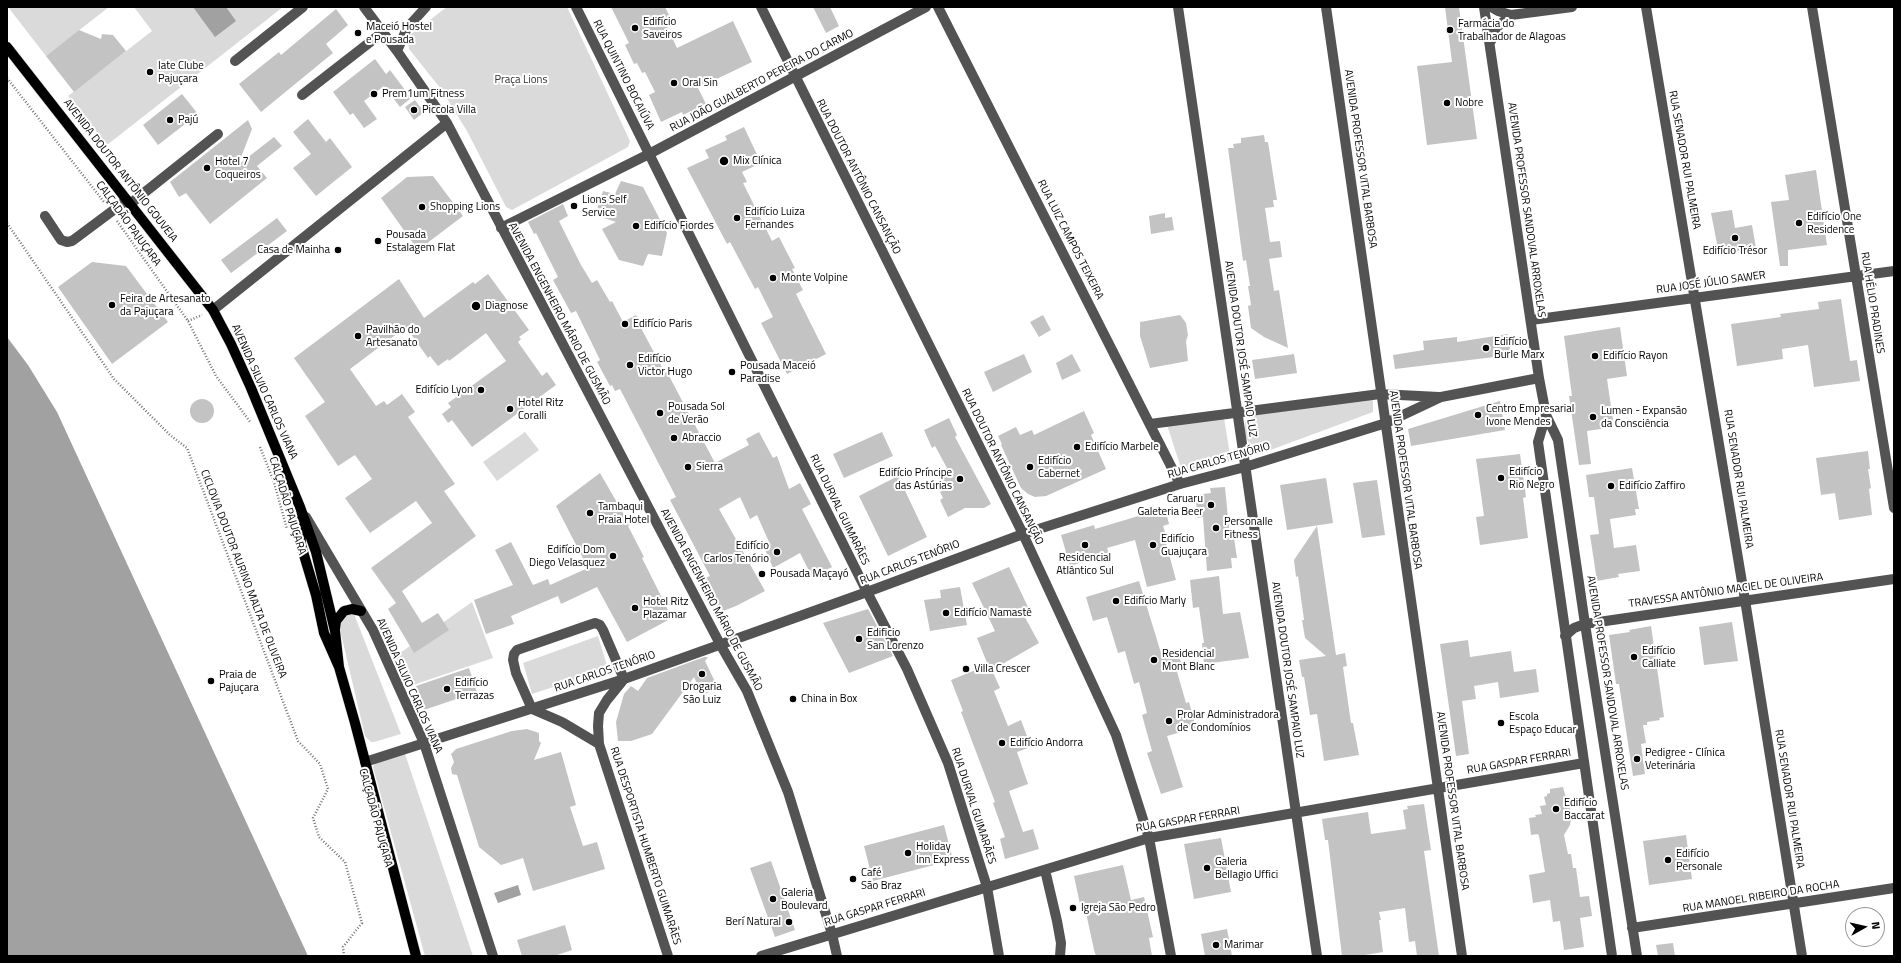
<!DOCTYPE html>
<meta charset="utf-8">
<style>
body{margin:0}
#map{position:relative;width:1901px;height:963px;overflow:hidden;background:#fff;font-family:"Titillium Web",sans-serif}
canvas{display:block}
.frame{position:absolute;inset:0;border:8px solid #000;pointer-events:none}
.north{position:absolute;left:1845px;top:907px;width:40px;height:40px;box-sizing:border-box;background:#fff;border:1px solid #999;border-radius:50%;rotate:82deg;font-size:11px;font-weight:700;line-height:16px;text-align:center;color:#000}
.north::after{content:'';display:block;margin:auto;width:14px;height:18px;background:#000;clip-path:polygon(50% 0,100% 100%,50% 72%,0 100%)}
</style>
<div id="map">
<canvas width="1901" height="963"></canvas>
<div class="frame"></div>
<div class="north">N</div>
</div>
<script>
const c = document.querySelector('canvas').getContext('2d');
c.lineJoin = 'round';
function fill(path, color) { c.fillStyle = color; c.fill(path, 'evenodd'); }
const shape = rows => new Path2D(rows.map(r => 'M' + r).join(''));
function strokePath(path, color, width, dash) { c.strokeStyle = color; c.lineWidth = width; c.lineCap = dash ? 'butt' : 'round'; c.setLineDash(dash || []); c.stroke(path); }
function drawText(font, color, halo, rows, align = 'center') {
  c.font = font + ' "Titillium Web",sans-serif'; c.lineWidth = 4; c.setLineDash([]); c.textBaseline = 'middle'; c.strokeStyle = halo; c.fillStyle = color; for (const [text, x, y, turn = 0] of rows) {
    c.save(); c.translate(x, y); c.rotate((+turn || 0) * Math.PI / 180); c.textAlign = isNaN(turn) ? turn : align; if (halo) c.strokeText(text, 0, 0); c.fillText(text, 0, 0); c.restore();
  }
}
fill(shape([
 [8,7,109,7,46,56],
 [134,7,283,7,107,145,68,96,152,31],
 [447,7,567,7,630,141,628,147,512,210,506,207,467,131,441,89,409,49,408,42,410,35],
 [1370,398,1373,401,1373,412,1257,455,1252,451,1245,435,1245,422,1249,414],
 [1224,418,1231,461,1183,474,1167,425],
 [525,432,539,450,497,481,483,462],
 [472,602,493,658,407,687,393,658],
 [348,613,354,614,401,734,374,742,371,742,365,736,338,621],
 [598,636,608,669,532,694,523,663],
 [404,751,473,956,425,956,373,767,378,758]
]), '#dadada');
fill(shape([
 [193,7,226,7,236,21,215,37],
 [7,337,28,365,57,412,308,956,7,956],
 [518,885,521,895,498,903,494,893]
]), '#a1a1a1');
fill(shape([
 [611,7,665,7,670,17,664,20,677,48,733,21,752,62,698,88,706,104,683,115,682,112,661,122,649,95,655,92,645,72,642,73,637,63,634,64,625,45,629,43],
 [813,7,830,7,839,26,826,33],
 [1445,7,1459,7,1477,139,1427,145,1417,66,1452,62],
 [336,9,348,25,326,44,333,53,261,112,239,84,279,52,281,55],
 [79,30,101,39,102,34,113,35,126,51,74,92,46,56],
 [375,59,386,74,390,70,411,98,400,107,384,86,364,101,377,119,364,128,353,113,350,115,333,92],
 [182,94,198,114,158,145,143,125],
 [415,100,424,112,414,120,405,107],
 [308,119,326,142,330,138,352,167,316,196,293,168,311,154,293,132],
 [248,120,252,129,238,165,274,137,282,146,257,166,267,178,210,224,186,193,179,197,170,182],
 [744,127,761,163,742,172,747,182,743,183,772,241,779,237,795,268,792,269,803,290,796,294,826,354,787,374,761,323,773,317,758,287,755,289,730,242,727,244,687,168,709,158,705,150,727,140,725,136],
 [1264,135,1265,142,1268,142,1277,200,1273,200,1274,207,1265,208,1270,242,1280,241,1282,257,1269,259,1274,291,1279,290,1288,348,1264,337,1251,328,1248,306,1251,305,1248,286,1250,286,1246,260,1243,261,1228,148,1234,148,1233,144,1241,143,1241,138],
 [1816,170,1827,245,1788,250,1788,266,1780,266,1771,202,1789,200,1785,175],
 [433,176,463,216,418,250,381,198,407,177],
 [621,181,643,187,667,233,662,256,648,254,643,266,619,260,602,229,616,222,595,215,603,191,615,194],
 [563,204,568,216,559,221,581,265,592,283,597,280,610,302,612,301,623,322,636,315,642,328,641,328,665,373,667,372,715,463,749,445,746,439,759,432,773,458,777,456,789,489,800,483,811,504,802,509,832,567,812,577,800,553,773,568,763,545,769,542,757,515,750,519,740,497,719,509,765,591,736,606,718,613,714,601,711,602,708,595,706,595,700,580,710,576,670,500,676,497,620,389,615,391,612,385,610,386,597,362,600,360,576,311,571,313,553,280,558,277,536,233,534,234,528,222],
 [1732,210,1735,228,1752,225,1756,248,1719,254,1711,213],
 [1165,213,1165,218,1172,217,1174,230,1151,234,1149,216],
 [277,218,287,231,231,273,221,260],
 [92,262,126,266,168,322,112,364,58,287],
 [488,274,529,330,519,337,521,339,518,342,542,376,547,372,556,385,472,447,452,420,448,423,442,414,451,407,448,403,506,361,486,333,449,361,448,359,438,366,430,356,428,358,406,327,350,369,376,406,384,401,387,405,402,394,415,412,408,417,455,484,444,491,476,536,402,591,422,623,438,613,449,630,414,653,388,609,396,603,371,568,432,523,416,501,370,533,345,498,372,479,355,455,338,466,305,416,325,402,294,358,399,279,424,318,473,282,475,284],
 [1841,299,1850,361,1857,360,1860,381,1814,387,1808,345,1782,349,1783,359,1737,366,1731,324,1781,317,1780,314,1819,309,1818,302],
 [1043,315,1051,330,1039,337,1030,322],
 [1180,315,1186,323,1188,335,1186,341,1188,361,1150,368,1140,336,1140,322],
 [1620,327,1627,376,1607,379,1614,427,1587,431,1591,464,1579,465,1569,396,1572,396,1564,336],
 [1508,334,1511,355,1395,369,1393,355,1424,350,1423,341,1457,337,1457,342],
 [1024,354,1032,372,993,392,984,372],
 [1072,354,1081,371,1062,380,1056,363],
 [1294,354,1297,373,1255,379,1252,360],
 '190 411a12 12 0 1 1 24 0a12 12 0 1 1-24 0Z',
 [1500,401,1505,430,1411,446,1408,429],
 [1084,411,1094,433,1091,435,1106,469,1046,496,1035,497,1028,494,1021,488,1001,445,1002,444,998,436,1016,427,1020,435,1032,430,1034,435],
 [949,418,957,435,955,437,991,504,984,508,965,508,948,517,940,500,943,498,940,492,946,489,941,480,944,477,941,471,947,468,935,446,932,448,924,430],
 [882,432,893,456,844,478,833,454],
 [1868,451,1870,469,1868,469,1871,488,1869,489,1872,515,1839,520,1835,493,1821,495,1816,458],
 [1520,454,1526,497,1523,498,1528,538,1480,545,1476,517,1484,516,1476,459],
 [1632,468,1639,509,1635,509,1636,515,1610,519,1614,548,1636,545,1640,571,1618,574,1619,577,1597,581,1590,535,1599,534,1594,497,1589,497,1586,475],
 [600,473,630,525,628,526,644,557,642,558,672,618,627,642,597,587,561,604,558,596,511,616,514,624,486,634,474,600,513,585,495,550,511,542,533,585,548,579,550,585,588,568,556,506],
 [898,476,927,537,888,556,859,496],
 [1326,478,1333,523,1287,530,1280,485],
 [1377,480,1385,535,1362,538,1353,483],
 [1225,487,1230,538,1234,538,1237,558,1231,558,1232,568,1207,571,1203,517,1198,518,1195,495,1211,493,1210,488],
 [1165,508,1169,524,1163,526,1165,532,1163,532,1176,580,1147,587,1135,540,1107,548,1109,554,1070,566,1061,535,1094,525,1095,529],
 [1317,526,1336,655,1345,653,1347,666,1343,667,1351,723,1353,723,1359,755,1324,761,1317,714,1310,715,1304,677,1302,677,1299,660,1326,656,1305,638,1302,620,1304,620,1298,576,1296,577,1294,560],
 [1009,567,1028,607,1021,610,1039,643,992,670,1000,688,994,691,1008,726,1021,720,1031,747,1017,752,1028,784,1009,791,1023,832,1033,829,1039,849,1005,859,1000,839,1005,837,993,803,995,802,961,712,963,711,951,680,988,665,977,638,995,631,972,583],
 [1219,576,1223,614,1240,612,1249,658,1204,664,1202,643,1204,643,1199,607,1193,608,1190,580],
 [1139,581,1161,653,1177,649,1182,666,1176,668,1186,703,1189,702,1196,728,1167,736,1183,787,1161,794,1147,753,1152,751,1142,715,1147,713,1139,682,1134,684,1125,651,1118,653,1107,617,1093,621,1086,597],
 [960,587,967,625,930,631,924,600,941,598,940,590],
 [868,609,893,656,849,673,823,623],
 [1732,622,1738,661,1704,665,1699,627],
 [1651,626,1664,717,1659,718,1660,720,1647,722,1647,725,1643,725,1646,743,1641,744,1645,774,1633,776,1619,684,1616,684,1609,635,1630,632,1629,630],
 [1468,640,1470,657,1511,651,1514,672,1536,669,1539,692,1500,698,1498,682,1474,686,1476,699,1462,701,1469,754,1456,756,1440,644],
 [704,657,708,657,705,661,718,688,702,695,694,677,652,734,631,741,618,741,616,722,624,694,631,686,638,691,647,678],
 [469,668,477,692,424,710,416,686],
 [527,729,539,733,539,741,541,743,534,760,561,752,576,805,570,807,583,846,597,842,605,869,533,891,523,858,501,865,479,847,457,775,452,774,451,768,454,762,451,754,456,749,512,731],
 [1563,787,1567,802,1572,813,1570,825,1564,835,1568,854,1571,854,1573,868,1576,868,1580,897,1589,896,1592,916,1580,918,1584,947,1564,950,1560,921,1553,922,1550,900,1533,903,1529,875,1545,872,1539,836,1538,834,1531,835,1529,818,1536,817,1535,815,1542,814,1540,806,1546,805,1544,797,1547,796,1547,794,1550,793,1550,789],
 [1424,804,1431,850,1424,851,1439,956,1417,956,1415,941,1409,942,1405,908,1379,912,1381,920,1379,920,1383,952,1359,956,1342,956,1328,840,1325,840,1322,819,1368,812,1371,834,1406,829,1403,810,1408,809,1407,806],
 [944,825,953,860,873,881,864,846],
 [1686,835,1692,879,1649,885,1643,841],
 [1221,838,1231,892,1194,899,1184,844],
 [771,861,795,930,775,937,750,868],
 [1123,865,1131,900,1144,897,1153,937,1149,938,1152,956,1096,956,1094,950,1085,908,1081,909,1074,876],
 [565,925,572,950,554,956,522,956,517,940],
 [1227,929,1232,956,1205,956,1201,934],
 [1673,943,1675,956,1658,956,1656,945]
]), '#c3c3c3');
const major = shape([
 [7,47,213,310,231,344,251,388,300,507,316,552,335,631,339,667],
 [300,517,301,545,316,595,324,633,339,667,355,723,416,956],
 [335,629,336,621,344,611,352,609,361,611]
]);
strokePath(major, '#dbdbdb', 11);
strokePath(shape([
 [7,78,104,202],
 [117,221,188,321,216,376,251,423],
 [7,223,114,379,170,435,187,448,298,741,320,764,328,789,313,818,319,837,345,862,362,923,343,947,344,956],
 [188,321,202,315],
 [260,447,274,482,287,529]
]), '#757575', 2.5, [1, 2]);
strokePath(shape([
 [364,7,397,51,447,123,720,644,747,691,788,792,832,934,837,956],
 [576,7,867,592,907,669,948,763,987,887,999,956],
 [761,7,1023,534,1116,735,1149,838,1171,956],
 [938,7,1180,484],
 [1178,7,1317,956],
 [1326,7,1462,956],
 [1484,7,1539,378,1546,415,1558,440,1585,624,1637,956],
 [1491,7,1498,11,1511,15,1572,7],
 [1646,7,1745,600,1802,956],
 [1812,7,1894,508],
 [1491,41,1496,28,1511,15],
 [397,51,407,28,426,7],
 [235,61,303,7],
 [302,95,383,32],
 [130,204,218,134],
 [45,216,61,240,67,242,72,241,127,200],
 [501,228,649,154,926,7],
 [213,310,447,123],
 [1531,320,1894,271],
 [1546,415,1538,442,1612,956],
 [1150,424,1380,394,1439,397],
 [306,517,373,630,424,743,493,956],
 [1565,636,1574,628,1585,624,1894,579],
 [599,744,562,722,532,709,516,673,513,660,514,654,517,650,589,625,595,623,600,625,603,630,624,679,607,700,599,713,598,726,599,744,668,956],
 [365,762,624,679,867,592,1023,534,1180,484,1245,467,1386,423,1441,397,1539,378],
 [1045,870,1057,921,1061,943,1060,956],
 [1632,928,1894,888],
 [761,956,1149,838,1584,763]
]), '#535353', 10);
strokePath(major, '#000', 10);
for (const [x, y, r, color] of [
 [635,28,4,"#000"],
 [1450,30,4,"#000"],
 [358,33,4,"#000"],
 [150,72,4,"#000"],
 [674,83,4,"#000"],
 [374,94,4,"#000"],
 [1447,103,4,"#000"],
 [414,110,4,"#000"],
 [170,120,4,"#000"],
 [724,161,5,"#000"],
 [207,168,4,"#000"],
 [574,206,4,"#000"],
 [422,207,4,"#000"],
 [737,218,4,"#000"],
 [1799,223,4,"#000"],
 [636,226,4,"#000"],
 [1735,238,4,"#000"],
 [378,241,4,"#000"],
 [338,250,4,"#000"],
 [773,278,4,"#000"],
 [112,305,4,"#000"],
 [476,306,5,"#000"],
 [625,324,4,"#000"],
 [358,336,4,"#000"],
 [1486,348,4,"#000"],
 [1595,356,4,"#000"],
 [630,365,4,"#000"],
 [732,372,4,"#000"],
 [481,390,4,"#000"],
 [510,409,4,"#000"],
 [660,413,4,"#000"],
 [1478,415,4,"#000"],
 [1593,417,4,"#000"],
 [674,438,4,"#000"],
 [1077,447,4,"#000"],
 [688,467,4,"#000"],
 [1030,467,4,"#000"],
 [1501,478,4,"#000"],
 [960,479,4,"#000"],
 [1611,486,4,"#000"],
 [1211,505,4,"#000"],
 [590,513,4,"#000"],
 [1216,528,4,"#000"],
 [1085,545,4,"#000"],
 [1153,545,4,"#000"],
 [777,552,4,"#000"],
 [613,556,4,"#000"],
 [762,574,4,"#000"],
 [1116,601,4,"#000"],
 [635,608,4,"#000"],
 [946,613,4,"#000"],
 [859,639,4,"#000"],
 [1634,657,4,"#000"],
 [1154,660,4,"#000"],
 [966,669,4,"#000"],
 [702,674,4,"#000"],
 [211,681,4,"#000"],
 [447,689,4,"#000"],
 [793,699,4,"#000"],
 [1169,721,4,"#000"],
 [1501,723,4,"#000"],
 [1002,743,4,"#000"],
 [1637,759,4,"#000"],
 [1556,809,4,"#000"],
 [908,853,4,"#000"],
 [1668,860,4,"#000"],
 [1207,868,4,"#000"],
 [853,879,4,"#000"],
 [773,899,4,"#000"],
 [1073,908,4,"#000"],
 [789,922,4,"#000"],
 [1216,945,4,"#000"]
]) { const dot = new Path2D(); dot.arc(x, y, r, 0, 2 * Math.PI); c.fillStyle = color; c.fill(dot); strokePath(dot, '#fff', 1.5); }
drawText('11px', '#000', '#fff', [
 ["Edifício",643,22],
 ["Saveiros",643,35],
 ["Farmácia do",1458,24],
 ["Trabalhador de Alagoas",1458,37],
 ["Maceió Hostel",366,27],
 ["e Pousada",366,40],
 ["Iate Clube",158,66],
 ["Pajuçara",158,79],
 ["Oral Sin",682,83],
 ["Prem1um Fitness",382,94],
 ["Nobre",1455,103],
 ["Piccola Villa",422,110],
 ["Pajú",178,120],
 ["Mix Clínica",733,161],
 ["Hotel 7",215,162],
 ["Coqueiros",215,175],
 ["Lions Self",582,200],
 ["Service",582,213],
 ["Shopping Lions",430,207],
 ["Edifício Luiza",745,212],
 ["Fernandes",745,225],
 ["Edifício One",1807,217],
 ["Residence",1807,230],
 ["Edifício Fiordes",644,226],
 ["Pousada",386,235],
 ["Estalagem Flat",386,248],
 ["Casa de Mainha",330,250,"right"],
 ["Edifício Trésor",1735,251,"center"],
 ["Monte Volpine",781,278],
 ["Feira de Artesanato",120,299],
 ["da Pajuçara",120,312],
 ["Diagnose",485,306],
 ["Edifício Paris",633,324],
 ["Pavilhão do",366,330],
 ["Artesanato",366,343],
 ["Edifício",1494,342],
 ["Burle Marx",1494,355],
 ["Edifício Rayon",1603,356],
 ["Edifício",638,359],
 ["Victor Hugo",638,372],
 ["Pousada Maceió",740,366],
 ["Paradise",740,379],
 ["Edifício Lyon",473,390,"right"],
 ["Hotel Ritz",518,403],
 ["Coralli",518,416],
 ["Pousada Sol",668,407],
 ["de Verão",668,420],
 ["Centro Empresarial",1486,409],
 ["Ivone Mendes",1486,422],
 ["Lumen - Expansão",1601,411],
 ["da Consciência",1601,424],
 ["Abraccio",682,438],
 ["Edifício Marbele",1085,447],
 ["Edifício",1038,461],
 ["Cabernet",1038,474],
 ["Sierra",696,467],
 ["Edifício",1509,472],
 ["Rio Negro",1509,485],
 ["Edifício Príncipe",952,473,"right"],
 ["das Astúrias",952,486,"right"],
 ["Edifício Zaffiro",1619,486],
 ["Caruaru",1203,499,"right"],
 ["Galeteria Beer",1203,512,"right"],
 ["Tambaqui",598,507],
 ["Praia Hotel",598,520],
 ["Personalle",1224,522],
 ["Fitness",1224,535],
 ["Edifício",1161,539],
 ["Guajuçara",1161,552],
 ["Edifício",769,546,"right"],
 ["Carlos Tenório",769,559,"right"],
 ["Edifício Dom",605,550,"right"],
 ["Diego Velasquez",605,563,"right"],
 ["Residencial",1085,558,"center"],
 ["Atlântico Sul",1085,571,"center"],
 ["Pousada Maçayó",770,574],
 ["Edifício Marly",1124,601],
 ["Hotel Ritz",643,602],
 ["Plazamar",643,615],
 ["Edifício Namastê",954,613],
 ["Edificio",867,633],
 ["San Lorenzo",867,646],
 ["Edifício",1642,651],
 ["Calliate",1642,664],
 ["Residencial",1162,654],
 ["Mont Blanc",1162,667],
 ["Villa Crescer",974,669],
 ["Praia de",219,675],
 ["Pajuçara",219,688],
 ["Edifício",455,683],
 ["Terrazas",455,696],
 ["Drogaria",702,687,"center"],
 ["São Luiz",702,700,"center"],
 ["China in Box",801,699],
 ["Prolar Administradora",1177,715],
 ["de Condomínios",1177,728],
 ["Escola",1509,717],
 ["Espaço Educar",1509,730],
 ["Edifício Andorra",1010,743],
 ["Pedigree - Clínica",1645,753],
 ["Veterinária",1645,766],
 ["Edifício",1564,803],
 ["Baccarat",1564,816],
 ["Holiday",916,847],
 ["Inn Express",916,860],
 ["Edifício",1676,854],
 ["Personale",1676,867],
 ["Galeria",1215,862],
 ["Bellagio Uffici",1215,875],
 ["Café",861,873],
 ["São Braz",861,886],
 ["Galeria",781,893],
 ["Boulevard",781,906],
 ["Igreja São Pedro",1081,908],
 ["Berí Natural",781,922,"right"],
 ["Marimar",1224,945]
], 'left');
drawText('11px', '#000', '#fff', [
 ["RUA QUINTINO BOCAIÚVA",623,75,63],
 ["RUA JOÃO GUALBERTO PEREIRA DO CARMO",762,81,-28],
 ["AVENIDA PROFESSOR VITAL BARBOSA",1360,159,82],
 ["RUA SENADOR RUI PALMEIRA",1684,160,80],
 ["AVENIDA DOUTOR ANTÔNIO GOUVEIA",120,171,52],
 ["RUA DOUTOR ANTÔNIO CANSANÇÃO",858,177,63],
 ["AVENIDA PROFESSOR SANDOVAL ARROXELAS",1526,210,82],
 ["CALÇADÃO PAJUÇARA",128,224,54],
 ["RUA LUIZ CAMPOS TEIXEIRA",1070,240,63],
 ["RUA JOSÉ JÚLIO SAWER",1711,283,-8],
 ["RUA HÉLIO PRADINES",1872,303,81],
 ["AVENIDA ENGENHEIRO MÁRIO DE GUSMÃO",559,314,62],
 ["AVENIDA DOUTOR JOSÉ SAMPAIO LUZ",1240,349,82],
 ["AVENIDA SILVIO CARLOS VIANA",264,392,66],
 ["RUA CARLOS TENÓRIO",1219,461,-16],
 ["RUA DOUTOR ANTÔNIO CANSANÇÃO",1002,467,64],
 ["RUA SENADOR RUI PALMEIRA",1738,479,81],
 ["AVENIDA PROFESSOR VITAL BARBOSA",1405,480,82],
 ["CALÇADÃO PAJUÇARA",287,506,73],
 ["RUA DURVAL GUIMARÃES",839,510,64],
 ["RUA CARLOS TENÓRIO",910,563,-21],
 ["CICLOVIA DOUTOR AURINO MALTA DE OLIVEIRA",243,574,69],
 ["TRAVESSA ANTÔNIO MACIEL DE OLIVEIRA",1726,591,-8],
 ["AVENIDA ENGENHEIRO MÁRIO DE GUSMÃO",711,600,62],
 ["AVENIDA DOUTOR JOSÉ SAMPAIO LUZ",1287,670,82],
 ["RUA CARLOS TENÓRIO",605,672,-19],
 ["AVENIDA PROFESSOR SANDOVAL ARROXELAS",1607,683,81],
 ["AVENIDA SILVIO CARLOS VIANA",409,686,66],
 ["RUA GASPAR FERRARI",1519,762,-10],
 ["RUA SENADOR RUI PALMEIRA",1789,799,81],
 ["AVENIDA PROFESSOR VITAL BARBOSA",1452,801,82],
 ["RUA DURVAL GUIMARÃES",973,806,72],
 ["CALÇADÃO PAJUÇARA",375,818,75],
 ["RUA GASPAR FERRARI",1188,820,-10],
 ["RUA DESPORTISTA HUMBERTO GUIMARÃES",645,846,72],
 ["RUA MANOEL RIBEIRO DA ROCHA",1761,897,-9],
 ["RUA GASPAR FERRARI",875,908,-17]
]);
drawText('11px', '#313131', '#fff', [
 ["Praça Lions",521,80]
]);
</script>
